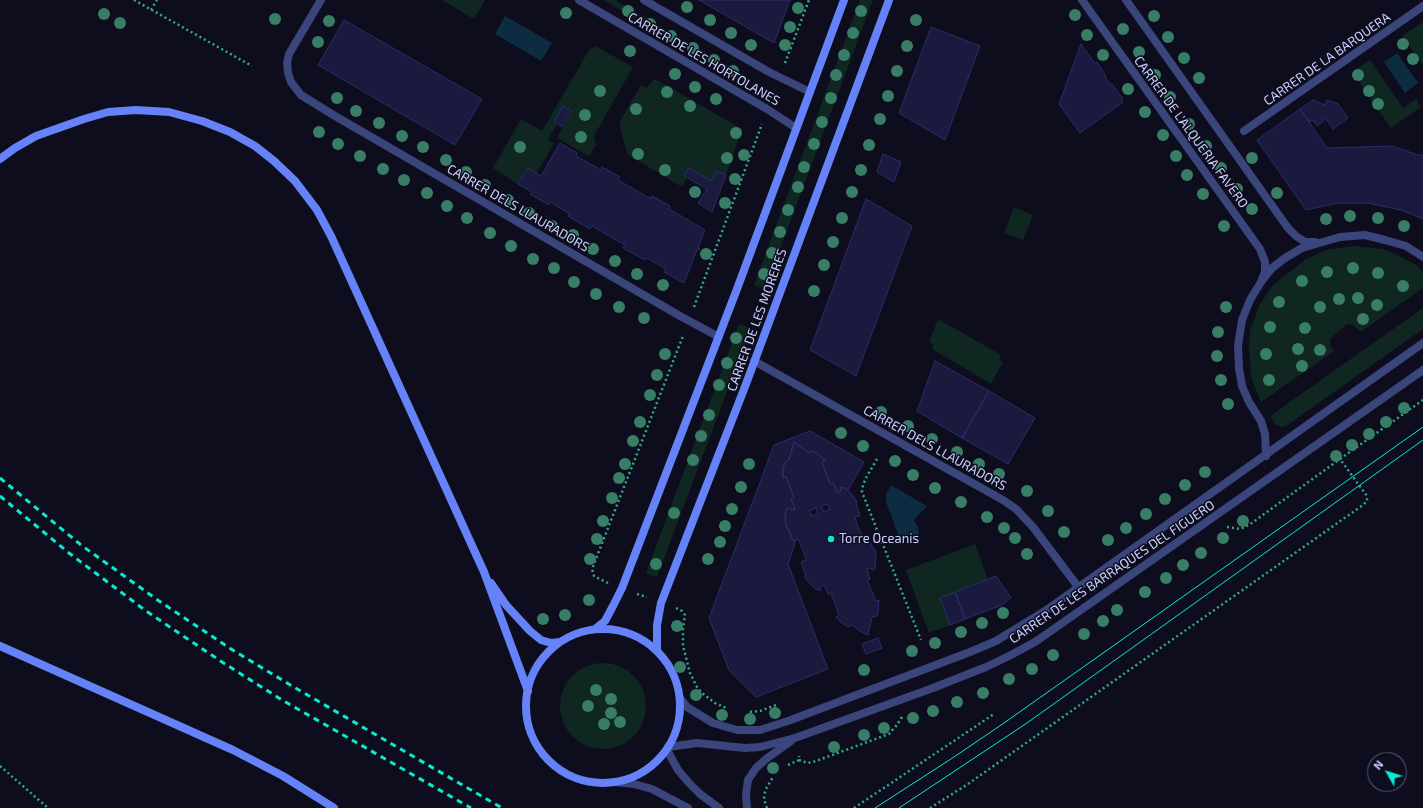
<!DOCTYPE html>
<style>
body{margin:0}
#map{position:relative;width:1423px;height:808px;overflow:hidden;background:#0d0d1e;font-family:"Exo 2",sans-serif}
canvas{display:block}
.north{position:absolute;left:1367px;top:752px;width:40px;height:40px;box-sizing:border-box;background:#0d0d1e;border:1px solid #595b77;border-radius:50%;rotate:309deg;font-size:11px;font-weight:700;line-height:16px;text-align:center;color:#cbd0fd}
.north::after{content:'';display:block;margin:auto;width:14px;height:18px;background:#09ebd1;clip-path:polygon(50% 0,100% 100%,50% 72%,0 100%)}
</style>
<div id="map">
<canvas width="1423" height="808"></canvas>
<div class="north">N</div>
</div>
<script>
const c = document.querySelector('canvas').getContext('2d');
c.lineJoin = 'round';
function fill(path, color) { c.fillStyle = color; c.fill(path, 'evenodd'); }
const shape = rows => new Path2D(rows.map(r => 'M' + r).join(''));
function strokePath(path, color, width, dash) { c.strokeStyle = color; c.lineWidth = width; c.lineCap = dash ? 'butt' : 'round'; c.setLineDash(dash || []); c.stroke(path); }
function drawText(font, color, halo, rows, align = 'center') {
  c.font = font + ' "Exo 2",sans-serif'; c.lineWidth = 3; c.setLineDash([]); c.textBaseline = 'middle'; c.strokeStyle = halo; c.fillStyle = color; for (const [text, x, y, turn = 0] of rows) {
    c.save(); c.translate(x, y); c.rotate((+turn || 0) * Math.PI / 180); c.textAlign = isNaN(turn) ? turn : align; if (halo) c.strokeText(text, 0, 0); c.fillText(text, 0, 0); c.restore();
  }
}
fill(shape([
 [442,0,485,0,474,19],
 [604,0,615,0,744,75,742,80],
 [860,0,873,0,765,289,754,285],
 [1423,22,1423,66,1402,36],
 [595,46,633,67,594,136,596,145,589,156,557,138,572,112,563,106,554,122,557,124,548,140,554,143,537,173,527,168,518,184,493,168,521,119,542,131,589,50],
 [1370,60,1403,108,1416,99,1421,107,1391,128,1352,72],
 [655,79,742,129,726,175,717,172,711,181,689,168,684,176,687,178,682,187,627,154,619,123,641,85,646,88],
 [1014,207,1033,215,1023,240,1004,233],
 [1354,246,1383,249,1399,256,1416,265,1423,272,1423,288,1362,331,1360,331,1353,325,1349,324,1346,325,1330,339,1330,345,1334,350,1333,352,1261,402,1254,385,1251,374,1249,346,1250,331,1259,306,1273,285,1306,259,1327,250],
 [1423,308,1423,329,1286,426,1282,427,1276,425,1270,416],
 [938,319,1001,355,999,360,1003,362,991,384,932,349,934,345,929,342],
 [739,324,751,328,657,577,646,573],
 [975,544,988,579,940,598,950,625,929,633,906,570],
 '560 706a43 43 0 1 1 86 0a43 43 0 1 1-86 0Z'
]), '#102721');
fill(shape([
 [505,16,552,43,541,61,495,34],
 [1397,53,1418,83,1405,93,1384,62],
 [891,485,927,506,914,520,918,527,919,536,901,542,886,502,886,495]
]), '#0d2c41');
const building = shape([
 [699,0,790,0,774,43,699,0],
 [344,20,482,99,455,145,318,65,344,20],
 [931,27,980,46,945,140,899,113,931,27],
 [1081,44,1095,64,1097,62,1106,76,1105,77,1110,85,1112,84,1123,99,1121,100,1123,102,1080,133,1059,104,1081,44],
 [1313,100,1325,105,1327,100,1338,104,1348,118,1333,129,1326,119,1317,126,1313,120,1309,122,1300,109,1313,100],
 [563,106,572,111,562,127,554,122,563,106],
 [1300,109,1327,148,1392,146,1418,155,1423,155,1423,219,1401,210,1367,203,1338,203,1306,210,1257,140,1300,109],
 [560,143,577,153,576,156,601,170,602,167,620,177,618,180,651,199,652,196,670,206,669,209,705,230,698,248,700,249,697,250,695,255,684,283,664,272,666,269,647,258,645,260,623,248,625,245,592,226,590,229,568,216,570,214,550,202,549,205,530,194,532,192,518,184,528,168,541,176,560,143],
 [883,154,901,162,894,182,877,172,883,154],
 [689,168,711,181,717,172,726,175,712,212,698,203,707,189,684,176,689,168],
 [866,199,912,226,856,376,810,350,866,199],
 [935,361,989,391,962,438,917,411,935,361],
 [989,391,1035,418,1008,464,962,438,989,391],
 [810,431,864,462,848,490,844,487,840,488,841,491,837,492,833,483,830,484,822,462,825,461,824,459,813,451,809,453,794,442,789,460,785,462,783,470,783,478,786,476,794,498,791,499,795,509,791,510,789,508,786,509,785,517,787,529,788,528,793,541,796,540,788,564,828,669,756,697,729,670,709,618,774,445,810,431],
 [794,442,809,453,813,451,822,457,825,461,822,462,830,484,833,483,837,492,841,491,840,488,845,488,852,494,857,502,856,503,860,516,855,517,857,525,863,538,868,537,873,549,875,549,876,555,875,569,872,570,871,568,867,569,870,579,867,580,876,601,879,600,878,613,877,616,872,617,868,635,861,632,852,625,848,627,841,622,836,617,839,615,831,593,828,594,824,585,820,587,821,590,817,590,809,583,804,576,806,575,801,562,806,560,804,553,798,539,793,541,788,528,787,529,785,520,786,509,789,508,791,510,795,509,791,499,794,498,786,476,783,478,783,467,785,462,789,460,794,442],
 [828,504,830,509,824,512,821,506,828,504],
 [816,508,818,514,812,516,809,511,816,508],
 [996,576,1011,598,1002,605,965,619,955,592,996,576],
 [955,592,965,619,950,625,940,598,955,592],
 [878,638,882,648,866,654,862,644,878,638]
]);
fill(building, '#191a3e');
strokePath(building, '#2c2d69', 1);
strokePath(shape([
 [134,0,252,66],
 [151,10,157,0],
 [785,63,809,0],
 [694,307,762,124],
 [877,459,866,478,863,485,862,492,921,640],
 [1227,527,1240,529,1249,525,1340,459],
 [608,583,594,576,592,569,683,336],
 [637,594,647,597],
 [676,608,682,611,685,615,683,629,683,646,690,673,697,687,702,693,715,703,726,708],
 [750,712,760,711,776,705,778,706],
 [799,760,808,763,816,761,889,734,897,725,902,717],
 [788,765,799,760,799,756],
 [0,766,48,808],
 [767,808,764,799,765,792,767,787,773,777],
 [854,808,994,714],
 [930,808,968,784,1363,505,1367,501,1367,496,1340,459,1423,400]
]), '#32ab89', 2.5, [2, 3]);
strokePath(shape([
 [1244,131,1423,6]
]), '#39457b', 8);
strokePath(shape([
 [321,0,289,54,287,63,288,73,291,82,301,95,335,116,680,316,719,337],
 [579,0,767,109,796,128],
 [644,0,769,72,810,92],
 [1082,0,1260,249,1265,262,1265,272,1262,279],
 [1126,0,1288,228,1296,236,1305,242,1315,242],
 [754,361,1003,500,1016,509,1033,527,1079,588],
 [1266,456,1265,434,1261,421,1249,402,1242,386,1239,368,1238,346,1242,320,1250,300,1261,282,1272,268,1285,258,1302,248,1340,237,1365,235,1385,240,1406,246,1423,257]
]), '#39457b', 8);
strokePath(shape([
 [680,698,687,707,713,723,737,730,760,730,788,721,970,652,996,641,1045,611,1423,343],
 [668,747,697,743,745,748,760,747,795,738,933,688,986,667,1011,655,1035,642,1058,626,1423,370],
 [667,750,678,770,689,783,700,794,719,808],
 [615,782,634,784,652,789,688,808],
 [747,808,746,794,748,780,756,768,766,759,791,741]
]), '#39457b', 8);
strokePath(shape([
 [0,159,15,148,36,136,84,119,108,112,136,110,169,112,202,121,230,132,255,146,274,161,295,181,317,210,331,236,484,572,528,691],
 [491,583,506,605,530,631,541,640,551,643,560,642],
 [595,629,605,621,613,606,622,588,737,289,844,0],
 '526 706a77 77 0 1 1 154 0a77 77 0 1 1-154 0Z',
 [0,646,233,750,283,776,334,808],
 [657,650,657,625,661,603,746,384,889,0]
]), '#6682f9', 8);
strokePath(shape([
 [875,808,954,757,1004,723,1423,427],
 [899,808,1027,723,1423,440]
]), '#09ebd1', 1);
strokePath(shape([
 [0,478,81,545,159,601,231,649,292,686,502,808],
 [0,496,69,553,146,611,222,662,282,700,471,808]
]), '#09ebd1', 3, [6, 5]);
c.fillStyle = '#387d65';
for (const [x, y] of [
 [687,7],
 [798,8],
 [628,11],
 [861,11],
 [566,13],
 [104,14],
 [1075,15],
 [1154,16],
 [275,19],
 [710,20],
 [916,20],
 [329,21],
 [120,23],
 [650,24],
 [790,27],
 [1123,29],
 [731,33],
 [853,33],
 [1087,35],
 [671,36],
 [1168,37],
 [318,42],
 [1403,44],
 [751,45],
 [785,45],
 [907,46],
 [693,48],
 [630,51],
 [1139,52],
 [844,55],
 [1103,55],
 [1184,58],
 [1413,59],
 [714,60],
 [733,71],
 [897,71],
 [675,74],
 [836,75],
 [1155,75],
 [1358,75],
 [1199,78],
 [695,87],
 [1128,89],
 [600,91],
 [1369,91],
 [667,92],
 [888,96],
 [1170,97],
 [337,98],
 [831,98],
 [716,99],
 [1378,104],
 [690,106],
 [636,109],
 [356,111],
 [1145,112],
 [585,115],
 [880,119],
 [822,122],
 [379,123],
 [1189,124],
 [319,132],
 [736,133],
 [1163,135],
 [402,136],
 [581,137],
 [338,144],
 [814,144],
 [869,145],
 [1206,146],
 [423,147],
 [520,147],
 [638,154],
 [744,155],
 [360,156],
 [1176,156],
 [727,158],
 [1252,158],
 [446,160],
 [804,167],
 [1221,168],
 [383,169],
 [665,170],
 [861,170],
 [466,172],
 [1187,175],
 [735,179],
 [404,180],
 [485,185],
 [798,187],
 [1237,189],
 [695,192],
 [852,192],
 [427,193],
 [1277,193],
 [1203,194],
 [508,200],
 [725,203],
 [447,206],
 [1252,209],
 [788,210],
 [529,213],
 [1350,216],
 [467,218],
 [842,218],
 [1378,218],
 [1326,219],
 [552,226],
 [1224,226],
 [1404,226],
 [780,232],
 [490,233],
 [573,235],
 [833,242],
 [511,246],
 [593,249],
 [772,253],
 [706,254],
 [533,259],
 [615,261],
 [824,265],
 [554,268],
 [1353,268],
 [1327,272],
 [1378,273],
 [637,274],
 [764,274],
 [1302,281],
 [574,282],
 [663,285],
 [1403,286],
 [814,291],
 [596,294],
 [1358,298],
 [1339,299],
 [1279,302],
 [1377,305],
 [619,307],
 [1226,307],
 [1320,307],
 [644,318],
 [1363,319],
 [1270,327],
 [1305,328],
 [1218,332],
 [736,338],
 [1298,349],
 [1320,350],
 [665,354],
 [1266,354],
 [1217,356],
 [727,363],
 [1302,366],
 [657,375],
 [1221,380],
 [1269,380],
 [719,385],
 [650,395],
 [1228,404],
 [1404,408],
 [881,412],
 [709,415],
 [640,422],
 [1386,422],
 [908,426],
 [841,433],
 [1369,434],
 [701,436],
 [932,439],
 [633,441],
 [1352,445],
 [863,446],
 [957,452],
 [1336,456],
 [693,460],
 [895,461],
 [625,464],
 [749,464],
 [979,464],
 [1205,472],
 [999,474],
 [913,475],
 [619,478],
 [1185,485],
 [741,487],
 [935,488],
 [1027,491],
 [612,498],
 [1165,499],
 [961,502],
 [732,509],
 [1048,511],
 [674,513],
 [1146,514],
 [987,517],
 [603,521],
 [1243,521],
 [725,526],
 [1004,528],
 [1126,528],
 [1064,532],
 [1015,538],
 [1223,538],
 [597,539],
 [1108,540],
 [720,542],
 [1201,553],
 [1027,554],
 [590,559],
 [708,559],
 [656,564],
 [1183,565],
 [1166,578],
 [1145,592],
 [589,600],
 [1117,610],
 [1003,613],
 [565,615],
 [543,619],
 [1103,621],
 [982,623],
 [677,626],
 [961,632],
 [1084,634],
 [935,643],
 [912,651],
 [1053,655],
 [680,667],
 [1032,669],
 [864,670],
 [1009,679],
 [596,690],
 [983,693],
 [696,695],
 [611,699],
 [957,702],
 [588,706],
 [933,711],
 [611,713],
 [775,713],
 [722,715],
 [913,718],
 [750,719],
 [620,722],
 [604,724],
 [884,728],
 [864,735],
 [834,747],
 [773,768]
]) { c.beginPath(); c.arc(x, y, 6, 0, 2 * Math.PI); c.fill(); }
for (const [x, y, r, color] of [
 [831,539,4,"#09ebd1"]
]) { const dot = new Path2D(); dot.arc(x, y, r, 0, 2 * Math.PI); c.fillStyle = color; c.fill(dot); strokePath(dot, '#0d0d1e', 1.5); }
drawText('13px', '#cbd0fd', '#0d0d1e', [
 ["CARRER DE LES HORTOLANES",704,59,30],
 ["CARRER DE LA BARQUERA",1327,59,-35],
 ["CARRER DE L'ALQUERIA FAVERO",1191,132,54],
 ["CARRER DELS LLAURADORS",518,208,30],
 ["CARRER DE LES MORERES",757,320,-70],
 ["CARRER DELS LLAURADORS",935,448,29],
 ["CARRER DE LES BARRAQUES DEL FIGUERO",1112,572,-34]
]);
drawText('13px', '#cbd0fd', '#0d0d1e', [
 ["Torre Oceanis",839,539]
], 'left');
</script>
